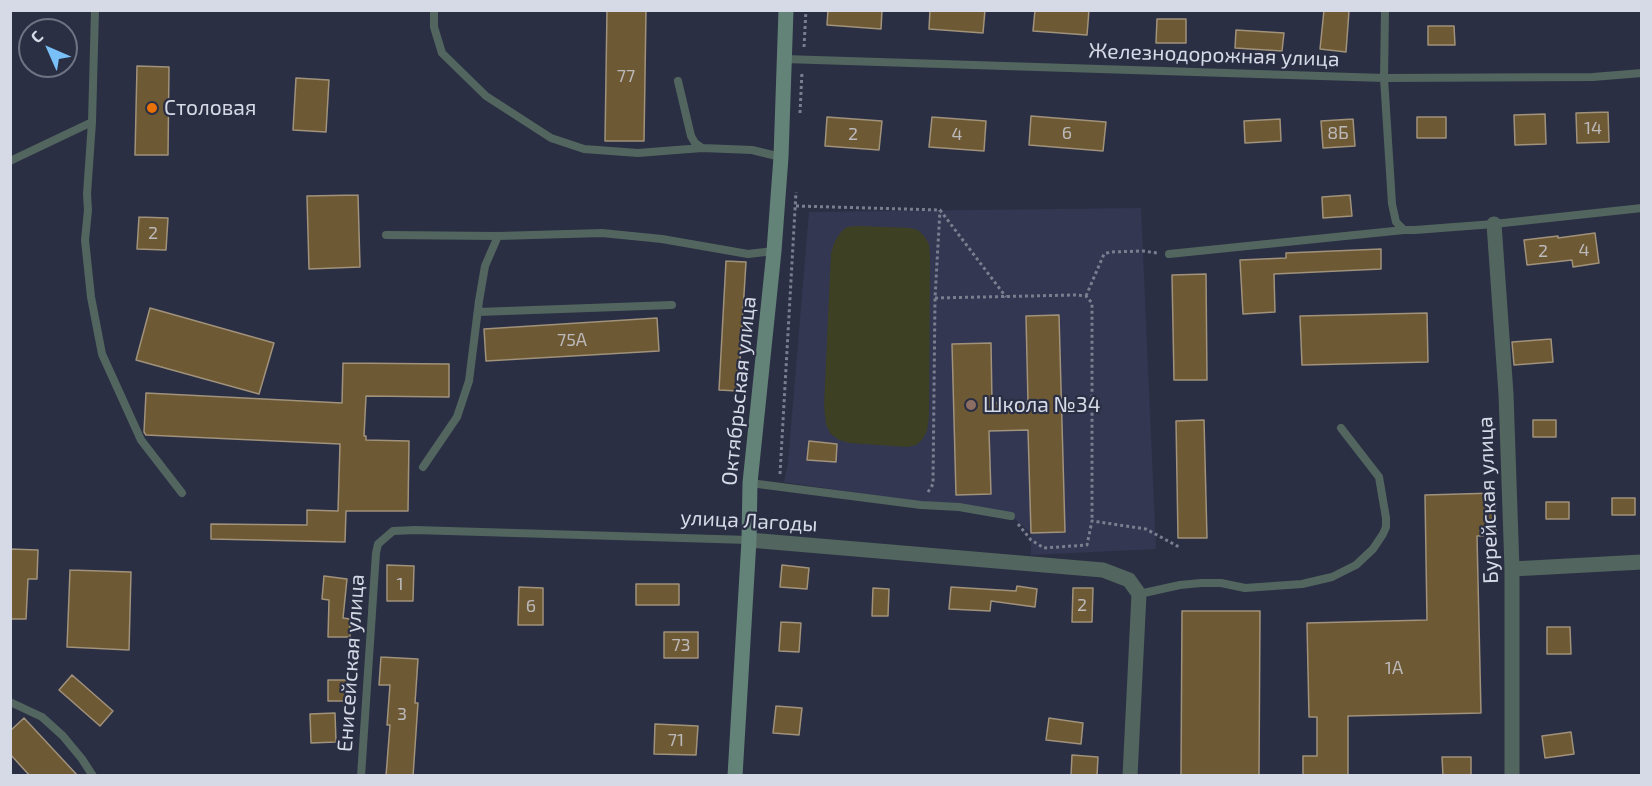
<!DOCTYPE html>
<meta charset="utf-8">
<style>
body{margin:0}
#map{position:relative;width:1652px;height:786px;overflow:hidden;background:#2b2f43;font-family:"Exo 2",sans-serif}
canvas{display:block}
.frame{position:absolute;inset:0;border:12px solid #d6d9e6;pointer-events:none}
.north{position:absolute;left:18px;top:18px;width:60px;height:60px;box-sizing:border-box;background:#2b2f43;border:2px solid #6f7384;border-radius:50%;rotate:315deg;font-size:16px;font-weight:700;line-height:24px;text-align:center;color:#d6d9e6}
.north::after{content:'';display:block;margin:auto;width:21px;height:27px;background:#79bff8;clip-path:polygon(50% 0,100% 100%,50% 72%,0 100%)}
</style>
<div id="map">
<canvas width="1652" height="786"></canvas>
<div class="frame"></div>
<div class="north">С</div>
</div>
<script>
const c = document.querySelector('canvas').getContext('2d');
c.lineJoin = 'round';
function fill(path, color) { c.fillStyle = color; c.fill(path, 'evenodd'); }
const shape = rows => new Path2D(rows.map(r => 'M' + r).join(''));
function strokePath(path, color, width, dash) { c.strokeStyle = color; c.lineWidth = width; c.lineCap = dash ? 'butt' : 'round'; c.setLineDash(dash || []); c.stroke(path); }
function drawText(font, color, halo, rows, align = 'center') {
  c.font = font + ' "Exo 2",sans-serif'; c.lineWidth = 4.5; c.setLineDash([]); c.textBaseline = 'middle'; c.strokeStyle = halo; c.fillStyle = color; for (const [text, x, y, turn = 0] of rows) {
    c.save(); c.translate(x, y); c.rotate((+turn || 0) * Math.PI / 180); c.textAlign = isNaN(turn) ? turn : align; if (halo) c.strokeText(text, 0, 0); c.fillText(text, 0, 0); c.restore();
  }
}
fill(shape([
 [1141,208,1156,549,1031,555,1031,533,1011,516,784,482,788,463,809,212]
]), '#333752');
fill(shape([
 [857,226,909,228,918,230,924,236,929,244,930,255,929,417,927,431,922,440,916,445,907,447,850,443,839,440,830,433,826,424,824,406,831,253,835,241,841,232,847,227]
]), '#3d4022');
const building = shape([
 [607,10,646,10,644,141,605,141,607,10],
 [828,10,882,10,881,29,827,25,828,10],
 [930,10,985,10,983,33,929,29,930,10],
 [1035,10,1089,10,1087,35,1033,31,1035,10],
 [1324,10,1349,11,1346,52,1320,49,1324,10],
 [1157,19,1186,19,1186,43,1156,43,1157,19],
 [1428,26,1454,26,1455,45,1428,45,1428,26],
 [1236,30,1284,33,1282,51,1235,48,1236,30],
 [137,66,169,67,168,155,135,155,137,66],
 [296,78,329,80,326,132,293,130,296,78],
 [1608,112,1609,142,1577,143,1576,113,1608,112],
 [1545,114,1546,144,1515,145,1514,115,1545,114],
 [1031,116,1106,122,1103,151,1029,145,1031,116],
 [827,117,882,121,879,150,825,146,827,117],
 [932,117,986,121,984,151,929,147,932,117],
 [1417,117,1446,117,1446,138,1417,138,1417,117],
 [1280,119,1281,141,1245,143,1244,121,1280,119],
 [1353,119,1355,146,1323,148,1321,121,1353,119],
 [358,195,360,267,309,269,307,196,358,195],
 [1350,195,1352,216,1323,218,1322,197,1350,195],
 [139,217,168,218,166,250,137,249,139,217],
 [1595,233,1599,263,1573,267,1572,260,1527,265,1524,240,1558,236,1558,238,1595,233],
 [1381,249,1381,269,1274,274,1275,312,1243,314,1240,260,1286,258,1286,253,1381,249],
 [726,261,746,262,738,391,719,390,726,261],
 [1206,274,1207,380,1174,380,1172,275,1206,274],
 [150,308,274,343,259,394,136,360,150,308],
 [1427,313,1428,362,1302,365,1300,316,1427,313],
 [1059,315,1065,532,1031,533,1028,430,989,431,991,494,956,495,952,344,991,343,992,403,1028,402,1026,316,1059,315],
 [657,318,659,351,486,361,484,329,657,318],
 [1551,339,1553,362,1514,365,1512,342,1551,339],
 [343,363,449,364,449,397,366,396,364,436,366,436,366,440,409,441,408,511,346,511,345,542,211,539,211,524,307,525,307,510,338,511,340,444,146,435,144,432,146,393,342,403,343,363],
 [1204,420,1207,538,1178,538,1176,421,1204,420],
 [1533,420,1556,420,1556,437,1533,437,1533,420],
 [809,441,837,444,836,462,807,460,809,441],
 [1495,493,1496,535,1477,536,1481,713,1348,716,1348,776,1303,776,1303,756,1317,756,1317,717,1309,717,1307,623,1427,620,1425,495,1495,493],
 [1612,498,1635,498,1635,515,1612,515,1612,498],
 [1546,502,1569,502,1569,519,1546,519,1546,502],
 [10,549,38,550,37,579,28,579,26,619,10,619,10,549],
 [387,565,414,566,413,601,387,601,387,565],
 [782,565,809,568,807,589,780,587,782,565],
 [70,570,131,572,129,650,67,647,70,570],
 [324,576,347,579,343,618,350,619,350,637,328,637,329,600,322,599,324,576],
 [636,584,679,584,679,605,636,605,636,584],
 [1017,586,1037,589,1035,607,991,601,990,611,949,609,951,587,1016,591,1017,586],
 [519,587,543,588,543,625,518,625,519,587],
 [873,588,889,589,888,616,872,616,873,588],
 [1073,588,1093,588,1092,622,1072,622,1073,588],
 [1182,611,1260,611,1259,776,1181,776,1182,611],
 [781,622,801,623,799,652,779,651,781,622],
 [1547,627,1570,627,1571,654,1547,654,1547,627],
 [664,632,698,632,698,658,664,658,664,632],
 [381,657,418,659,415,703,418,703,413,776,386,776,390,725,387,725,390,685,379,685,381,657],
 [72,675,113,711,100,726,59,690,72,675],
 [328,680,349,680,349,701,328,701,328,680],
 [776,706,802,708,799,735,773,733,776,706],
 [335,713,336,742,311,743,310,714,335,713],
 [24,718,78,776,30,776,10,754,10,731,24,718],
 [1049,718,1083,723,1081,744,1046,740,1049,718],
 [655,724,698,726,696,755,654,754,655,724],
 [1571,732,1574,754,1545,758,1542,736,1571,732],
 [1072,755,1098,757,1097,776,1071,776,1072,755],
 [1442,757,1471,757,1471,776,1443,776,1442,757]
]);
fill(building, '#6e5935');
strokePath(building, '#a0927b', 1.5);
strokePath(shape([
 [804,47,806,10],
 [800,113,802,72],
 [796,206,940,210,1006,297],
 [1086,296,1104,254,1110,252,1143,251,1157,253],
 [935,298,1075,295,1086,296,1092,303,1092,521],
 [780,474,796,192],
 [928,492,933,484,935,298,940,210],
 [1018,524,1031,540,1044,548,1087,545,1092,521,1146,529,1179,547]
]), '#7b7e8f', 3, [3, 3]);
strokePath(shape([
 [95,10,92,122,87,194,88,210,85,240,91,297,102,354,141,440,182,493],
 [434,10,434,27,442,53,486,96,551,138,584,149,638,153,702,148],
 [1385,10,1384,78,1392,204,1396,222,1404,230,1415,230,1494,224,1642,208],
 [784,59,1384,78,1593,77,1642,73],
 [678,81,691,136,695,143,702,148,752,150,781,157],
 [10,161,92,122],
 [386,235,498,236,602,233,662,239,748,254,774,251],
 [1169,254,1404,230],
 [478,312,672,305],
 [423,467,457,417,469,381,479,301,485,266,498,236],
 [750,483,921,505,959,507,1011,516],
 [1139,594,1180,585,1201,583,1221,583,1245,588,1302,584,1332,577,1356,565,1373,549,1383,534,1386,527,1386,518,1379,477,1341,428],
 [10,702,42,717,63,736,82,759,93,776],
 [361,776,376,553,378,544,393,531,415,530,749,540]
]), '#52665f', 8);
strokePath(shape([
 [1494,224,1506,394,1512,569,1512,776],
 [749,540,1103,570,1129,580,1139,594,1130,776],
 [1512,569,1642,562]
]), '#52665f', 15);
strokePath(shape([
 [735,776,749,540,750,483,774,251,781,157,786,10]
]), '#648378', 15);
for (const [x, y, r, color] of [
 [152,108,6,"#e8710a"],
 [971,405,6,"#8d6e63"]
]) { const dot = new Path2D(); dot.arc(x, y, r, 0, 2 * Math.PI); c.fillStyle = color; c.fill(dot); strokePath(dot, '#2b2f43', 2); }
drawText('18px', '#bcb9ba', null, [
 ["77",626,76],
 ["14",1593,128],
 ["6",1067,133],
 ["8Б",1338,133],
 ["2",853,134],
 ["4",957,134],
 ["2",153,233],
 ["4",1584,250],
 ["2",1543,251],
 ["75А",572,340],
 ["1",400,584],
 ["2",1082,605],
 ["6",531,606],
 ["73",681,645],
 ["1А",1394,668],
 ["3",402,714],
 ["71",676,740]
]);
drawText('21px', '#d6d9e6', '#2b2f43', [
 ["Железнодорожная улица",1214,55,2],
 ["Октябрьская улица",739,391,-84],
 ["Бурейская улица",1488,500,-92],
 ["улица Лагоды",749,521,3],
 ["Енисейская улица",351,663,-86]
]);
drawText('21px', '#d6d9e6', '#2b2f43', [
 ["Столовая",164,108],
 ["Школа №34",983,405]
], 'left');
</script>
